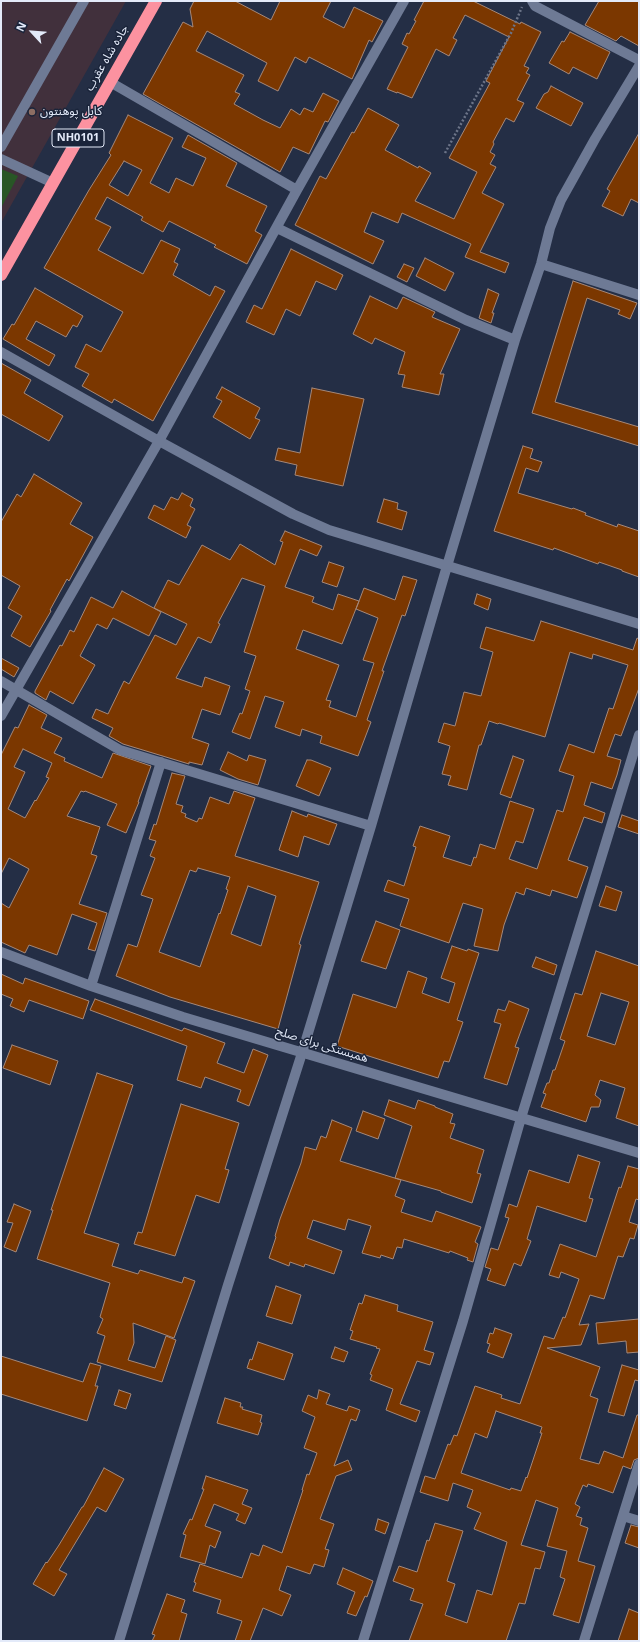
<!DOCTYPE html>
<meta charset="utf-8">
<style>
body{margin:0}
#map{position:relative;width:640px;height:1642px;overflow:hidden;background:#242e45;font-family:"Open Sans",sans-serif}
canvas{display:block}
.frame{position:absolute;inset:0;border:2px solid #e3eaf9;pointer-events:none}
.north{position:absolute;left:12px;top:12px;width:40px;height:40px;-webkit-text-stroke:3px #1a243a;paint-order:stroke;rotate:296deg;font-size:11px;font-weight:700;line-height:16px;text-align:center;color:#e3eaf9}
.north::after{content:'';display:block;margin:auto;width:14px;height:18px;background:#e3eaf9;clip-path:polygon(50% 0,100% 100%,50% 72%,0 100%)}
</style>
<div id="map">
<canvas width="640" height="1642"></canvas>
<div class="frame"></div>
<div class="north">N</div>
</div>
<script>
const c = document.querySelector('canvas').getContext('2d');
c.lineJoin = 'round';
function fill(path, color) { c.fillStyle = color; c.fill(path, 'evenodd'); }
const shape = rows => new Path2D(rows.map(r => 'M' + r).join(''));
function strokePath(path, color, width, dash) { c.strokeStyle = color; c.lineWidth = width; c.lineCap = dash ? 'butt' : 'round'; c.setLineDash(dash || []); c.stroke(path); }
function drawText(font, color, halo, rows, align = 'center') {
  c.font = font + ' "Open Sans","Noto Sans Arabic",sans-serif'; c.lineWidth = 3; c.setLineDash([]); c.textBaseline = 'middle'; c.strokeStyle = halo; c.fillStyle = color; for (const [text, x, y, turn = 0] of rows) {
    c.save(); c.translate(x, y); c.rotate((+turn || 0) * Math.PI / 180); c.textAlign = isNaN(turn) ? turn : align; if (halo) c.strokeText(text, 0, 0); c.fillText(text, 0, 0); c.restore();
  }
}
fill(shape([
 [1,1,126,1,1,223]
]), '#41303c');
fill(shape([
 [1,169,18,176,1,208]
]), '#285626');
const building = shape([
 [194,1,235,1,271,20,280,1,331,1,323,17,344,28,354,7,383,21,372,42,369,40,352,79,309,57,306,63,295,57,278,91,258,81,267,63,207,31,196,51,244,75,235,92,240,94,234,104,263,120,280,128,291,109,300,115,304,108,313,112,323,93,339,101,328,122,325,121,309,154,293,147,280,172,143,94,183,22,193,27,190,9,194,1],
 [424,1,473,1,520,24,521,22,541,32,524,66,529,68,526,73,530,75,517,100,524,103,514,122,506,118,493,142,494,144,490,152,495,155,490,164,496,167,482,193,504,204,480,252,509,263,505,273,465,257,471,244,402,213,398,223,372,212,364,232,384,241,373,264,295,225,320,176,326,179,352,132,354,133,368,108,399,125,385,150,418,168,419,166,431,173,415,201,454,219,477,172,449,158,490,83,486,81,509,37,465,15,453,38,457,40,449,56,436,49,412,98,397,92,397,93,387,89,408,47,402,44,407,33,409,34,416,21,414,20,424,1],
 [599,1,639,1,639,46,621,36,616,41,585,25,599,1],
 [570,32,610,52,597,79,573,67,569,74,549,63,562,41,564,42,570,32],
 [551,86,583,103,571,126,536,108,544,94,548,92,551,86],
 [128,115,173,138,150,183,169,193,176,178,193,186,206,158,182,147,188,135,237,163,226,186,267,206,255,231,262,235,247,264,214,247,216,245,169,221,163,232,141,220,143,217,107,197,95,219,111,227,98,250,143,274,161,240,180,249,174,262,178,264,173,275,210,296,215,286,225,291,153,421,114,399,112,403,82,386,89,374,75,367,86,344,101,352,123,312,44,268,89,190,111,155,109,153,128,115],
 [124,161,142,170,128,196,109,185,124,161],
 [639,133,639,203,631,199,623,216,602,206,610,191,607,189,639,133],
 [291,249,343,275,336,290,316,281,300,316,286,309,274,335,246,322,254,305,262,309,291,249],
 [425,258,454,273,445,291,416,276,425,258],
 [404,264,414,268,407,282,397,277,404,264],
 [573,281,637,303,630,319,618,314,620,310,587,298,555,402,639,427,639,446,532,413,573,281],
 [35,288,83,316,77,327,73,325,66,337,36,321,26,339,55,355,49,366,3,339,12,324,14,325,35,288],
 [488,289,499,294,492,313,494,313,491,323,479,318,488,289],
 [370,296,397,309,403,297,435,312,432,317,460,329,440,374,444,374,439,395,402,387,405,375,398,374,405,352,375,338,372,344,353,334,370,296],
 [1,363,31,380,24,393,63,416,49,441,1,414,1,363],
 [222,387,260,408,255,418,260,420,250,439,213,417,222,401,216,398,222,387],
 [312,388,364,399,343,486,295,475,297,465,275,460,278,448,300,453,312,388],
 [523,446,533,449,530,458,542,462,538,472,526,468,518,493,572,509,573,508,586,513,585,515,617,527,618,524,639,531,639,577,622,571,622,570,599,562,598,564,554,548,553,550,494,531,523,446],
 [34,474,82,503,70,524,93,537,69,581,67,579,50,610,51,611,30,647,11,636,22,616,8,608,20,586,1,575,1,522,17,494,21,497,34,474],
 [182,493,193,499,190,506,195,509,187,525,191,527,186,538,148,518,154,505,164,510,171,497,178,500,182,493],
 [384,499,398,503,397,509,407,512,402,530,377,522,384,499],
 [285,531,322,546,317,556,300,549,285,587,314,597,312,602,333,610,338,594,359,601,342,644,303,630,296,649,339,665,326,700,331,701,329,707,356,717,374,663,363,660,378,618,356,609,364,588,395,600,403,576,417,580,405,616,402,615,382,671,384,671,367,720,371,722,358,756,320,743,322,736,302,729,300,736,275,727,284,702,265,696,250,739,232,732,240,713,242,714,250,691,245,689,256,656,244,652,265,586,242,578,218,623,220,624,211,643,198,637,176,678,202,687,205,677,230,686,220,715,202,709,192,738,209,744,202,765,189,762,189,764,123,744,109,736,113,728,92,718,96,709,108,714,124,681,129,684,155,635,176,645,187,624,154,608,168,580,179,585,202,545,230,560,240,544,275,565,283,542,280,541,285,531],
 [329,562,344,567,337,587,322,582,329,562],
 [122,591,161,612,149,636,113,618,107,629,97,624,80,656,95,665,73,704,50,691,46,700,35,693,35,691,60,645,62,646,70,630,74,632,91,597,113,608,122,591],
 [477,594,491,599,488,610,474,604,477,594],
 [541,621,633,650,637,638,639,639,639,688,621,736,615,734,607,756,621,760,617,775,612,789,591,782,584,805,605,813,602,823,584,817,568,860,588,867,577,898,552,890,550,896,526,888,524,895,516,892,504,925,498,951,474,946,483,909,463,903,449,943,400,926,409,899,384,891,388,880,404,886,416,847,413,846,420,826,450,836,443,857,471,866,474,857,476,858,480,844,495,849,510,801,534,809,523,843,516,841,509,859,537,869,557,810,563,812,574,776,559,771,569,744,594,753,609,708,613,709,628,665,593,654,592,659,570,652,545,737,499,723,498,724,489,721,481,745,479,745,467,790,448,785,451,776,442,774,450,746,438,742,444,723,455,726,464,692,481,696,493,652,480,648,486,627,534,641,541,621],
 [1,658,19,668,14,677,1,669,1,658],
 [29,705,47,715,41,728,62,738,54,753,65,758,64,761,102,778,113,753,151,766,138,802,139,802,126,833,107,825,117,804,85,791,84,792,81,791,67,816,100,827,91,854,97,856,79,904,107,913,95,951,88,949,97,923,72,914,57,955,29,945,25,953,1,942,1,903,9,908,29,869,9,858,1,874,1,755,15,727,18,728,29,705],
 [23,749,52,763,46,777,49,778,36,801,35,800,25,818,8,809,25,772,14,767,23,749],
 [228,752,247,761,249,755,266,760,258,785,238,779,220,770,228,752],
 [513,756,524,760,511,798,500,794,513,756],
 [307,760,311,760,331,768,319,796,296,786,307,760],
 [172,773,185,776,176,804,183,806,181,812,186,814,185,817,197,822,199,818,202,819,210,797,229,804,234,791,255,798,235,856,319,882,299,944,301,945,278,1029,170,997,116,976,128,944,137,947,153,899,141,895,155,858,150,856,156,841,149,839,154,824,156,825,172,773],
 [198,868,230,877,226,889,228,890,220,914,219,913,200,967,159,952,190,870,196,872,198,868],
 [248,886,276,896,261,946,231,934,248,886],
 [292,811,307,817,308,814,337,824,329,845,304,836,298,857,279,850,292,811],
 [622,815,639,821,639,834,618,827,622,815],
 [606,886,622,892,616,911,599,906,606,886],
 [376,921,400,930,386,969,361,961,376,921],
 [452,946,467,951,468,949,479,953,457,1020,463,1022,449,1062,444,1061,438,1078,337,1046,353,994,396,1008,408,971,427,978,422,993,449,1003,455,983,441,978,452,946],
 [596,951,639,966,639,1126,616,1118,625,1088,600,1080,595,1095,601,1100,599,1107,591,1107,586,1122,541,1107,546,1094,543,1093,547,1083,549,1083,553,1070,555,1070,565,1041,560,1039,575,993,582,995,596,951],
 [601,993,629,1002,615,1045,587,1036,601,993],
 [536,957,557,965,554,975,532,967,536,957],
 [1,974,23,984,25,978,89,1001,83,1019,29,1000,24,1012,10,1006,13,999,1,994,1,974],
 [95,999,182,1031,184,1028,225,1043,217,1063,244,1073,253,1049,268,1055,249,1106,237,1101,241,1090,205,1077,201,1088,177,1080,187,1046,90,1010,95,999],
 [509,1001,529,1009,515,1047,519,1048,507,1085,484,1078,501,1024,494,1022,498,1009,505,1011,509,1001],
 [12,1045,58,1061,50,1085,3,1068,12,1045],
 [97,1073,133,1085,84,1233,119,1244,112,1266,138,1274,140,1270,182,1283,184,1277,195,1281,174,1338,133,1323,134,1343,128,1360,155,1368,166,1336,176,1340,162,1382,97,1362,105,1336,97,1333,103,1319,100,1317,110,1283,37,1259,53,1210,51,1210,97,1073],
 [389,1100,415,1109,418,1100,435,1106,435,1107,453,1114,450,1123,455,1124,450,1138,484,1150,477,1173,481,1174,472,1203,441,1192,441,1191,395,1178,412,1126,384,1115,389,1100],
 [181,1104,239,1123,225,1169,229,1170,219,1203,196,1195,175,1256,134,1244,138,1232,142,1233,181,1104],
 [363,1111,385,1119,378,1139,356,1131,363,1111],
 [332,1120,352,1128,340,1161,401,1180,395,1196,405,1200,401,1212,432,1222,436,1211,481,1227,475,1242,478,1244,473,1262,467,1260,468,1258,450,1251,449,1253,404,1239,402,1248,397,1247,393,1259,381,1255,380,1258,362,1253,371,1226,348,1219,345,1230,313,1220,307,1238,342,1251,334,1274,305,1264,304,1267,290,1262,289,1266,269,1258,276,1237,275,1236,280,1219,301,1163,305,1147,316,1150,321,1136,326,1138,332,1120],
 [578,1155,600,1162,589,1198,593,1199,586,1222,537,1206,527,1239,531,1241,521,1266,514,1263,505,1286,487,1280,491,1269,485,1267,491,1248,498,1250,509,1218,505,1217,509,1204,517,1207,529,1170,569,1183,578,1155],
 [628,1166,639,1169,639,1200,636,1199,629,1222,638,1225,634,1239,630,1238,623,1257,618,1256,604,1299,590,1295,579,1325,589,1324,581,1345,547,1348,600,1367,590,1396,598,1399,580,1459,599,1464,604,1451,623,1458,637,1415,639,1415,639,1458,634,1460,631,1469,623,1466,613,1493,588,1484,587,1487,583,1485,575,1504,580,1507,576,1516,582,1518,580,1525,588,1528,578,1561,595,1566,579,1623,553,1615,565,1579,560,1577,567,1551,547,1546,558,1508,536,1500,521,1545,545,1552,540,1569,535,1568,525,1604,519,1603,506,1641,409,1641,423,1604,410,1600,414,1589,393,1581,399,1566,417,1572,427,1540,429,1541,435,1523,463,1531,447,1581,455,1584,445,1615,467,1623,477,1590,492,1595,507,1542,474,1529,481,1513,467,1507,473,1490,453,1483,448,1501,420,1492,425,1476,435,1479,448,1444,450,1445,454,1435,457,1436,475,1386,502,1395,501,1398,520,1404,544,1336,554,1339,563,1317,565,1318,579,1279,561,1272,559,1278,549,1275,560,1244,596,1257,619,1187,621,1188,628,1166],
 [496,1411,542,1427,540,1433,542,1433,527,1478,526,1477,521,1491,511,1488,510,1490,461,1473,475,1433,487,1438,496,1411],
 [14,1204,31,1211,16,1252,4,1247,13,1223,7,1222,14,1204],
 [276,1286,301,1295,292,1324,266,1316,276,1286],
 [365,1295,398,1305,397,1311,433,1322,424,1350,434,1353,430,1365,417,1361,400,1404,420,1411,416,1422,386,1410,393,1389,370,1380,372,1375,370,1374,380,1349,376,1348,377,1347,350,1339,353,1331,350,1330,359,1303,362,1304,365,1295],
 [639,1319,639,1352,627,1353,626,1341,598,1344,596,1323,639,1319],
 [495,1328,512,1334,503,1358,487,1352,490,1344,487,1343,490,1333,493,1334,495,1328],
 [258,1342,293,1354,284,1380,247,1368,250,1359,252,1360,258,1342],
 [335,1347,348,1352,344,1362,331,1358,335,1347],
 [1,1356,83,1382,90,1363,101,1366,95,1386,98,1386,87,1421,1,1394,1,1356],
 [622,1365,639,1370,639,1381,635,1380,624,1416,608,1412,622,1365],
 [119,1390,131,1394,126,1409,114,1405,119,1390],
 [319,1390,330,1394,326,1404,347,1411,349,1406,360,1410,356,1421,351,1419,334,1466,348,1460,352,1470,336,1476,320,1519,334,1524,325,1549,329,1550,324,1567,314,1564,310,1574,287,1566,279,1590,291,1595,282,1616,263,1608,250,1641,235,1641,242,1621,217,1613,221,1600,193,1591,196,1583,194,1582,200,1564,242,1578,251,1553,259,1556,263,1545,282,1553,303,1490,302,1490,307,1474,309,1475,317,1453,304,1448,315,1417,302,1411,308,1395,317,1399,319,1390],
 [225,1398,241,1403,240,1407,243,1407,242,1409,262,1415,260,1422,262,1423,258,1435,217,1423,225,1398],
 [104,1468,124,1479,106,1512,97,1507,59,1570,67,1574,54,1596,33,1584,46,1562,47,1563,59,1545,82,1507,83,1507,104,1468],
 [206,1476,248,1490,242,1504,252,1508,245,1524,236,1520,239,1514,214,1504,205,1526,221,1532,215,1548,210,1545,205,1564,180,1557,186,1535,183,1534,190,1519,192,1520,204,1489,202,1489,206,1476],
 [378,1519,389,1523,385,1534,375,1530,378,1519],
 [631,1525,639,1527,639,1548,625,1543,631,1525],
 [343,1568,373,1581,367,1597,365,1596,356,1616,347,1613,355,1592,337,1584,343,1568],
 [167,1594,185,1600,181,1612,187,1614,179,1641,152,1641,155,1635,152,1634,167,1594],
 [629,1609,639,1613,639,1641,618,1641,629,1609]
]);
fill(building, '#7b3700');
strokePath(building, '#a68878', 1);
strokePath(shape([
 [445,153,511,33,522,7]
]), '#6c7488', 2.5, [2, 2]);
strokePath(shape([
 [532,1,535,6,639,60],
 [110,82,297,190],
 [1,147,84,1],
 [1,159,53,183],
 [277,228,466,320,515,340],
 [541,264,639,295],
 [1,352,159,441,293,514,329,530,639,624],
 [1,681,120,750,371,826],
 [1,716,159,441,297,190,404,1],
 [1,952,91,986,183,1017,639,1153],
 [91,986,161,762],
 [623,1516,639,1521],
 [119,1641,228,1285,302,1053,371,826,447,566,515,340,541,264,550,228,561,200,595,139,639,66],
 [363,1641,463,1321,521,1118,639,735],
 [584,1641,639,1464]
]), '#6e7a95', 10);
strokePath(shape([
 [1,275,156,1]
]), '#fc92a0', 12);
for (const [x, y, r, color] of [
 [32,112,4,"#8d6e63"]
]) { const dot = new Path2D(); dot.arc(x, y, r, 0, 2 * Math.PI); c.fillStyle = color; c.fill(dot); strokePath(dot, '#1a243a', 1.5); }
for (const [x, y, w] of [
 [78,138,52]
]) { const box = new Path2D(); box.roundRect(x - w / 2, y - 9, w, 18, 3); c.fillStyle = '#1a243a'; c.fill(box); strokePath(box, '#e3eaf9', 1); }
drawText('bold 11px', '#e3eaf9', null, [
 ["NH0101",78,138]
]);
drawText('12px', '#e3eaf9', '#1a243a', [
 ["جاده شاه عقرب",107,58,-60],
 ["همبستگی برای صلح",322,1045,17]
]);
drawText('12px', '#e3eaf9', '#1a243a', [
 ["کابل پوهنتون",40,112]
], 'left');
</script>
